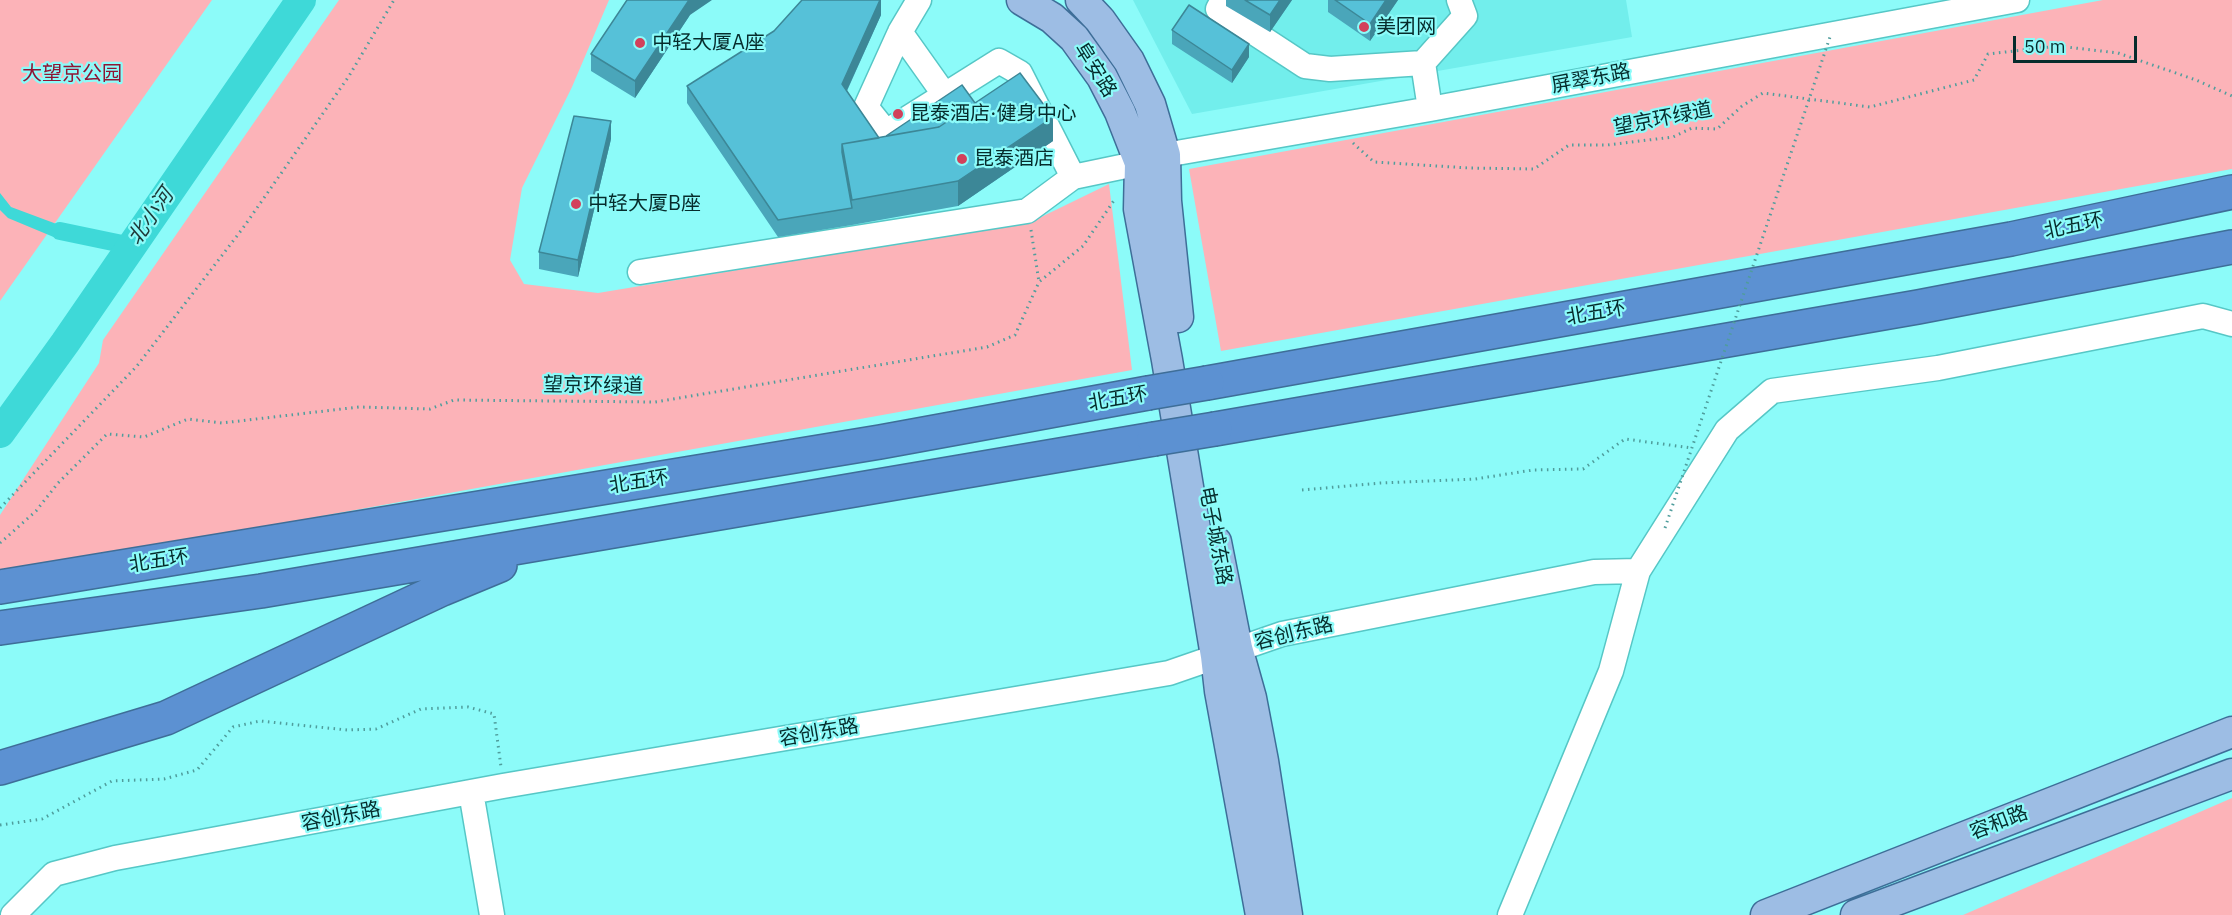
<!DOCTYPE html>
<meta charset="utf-8">
<style>
body{margin:0}
#map{position:relative;width:2232px;height:915px;overflow:hidden;background:#8cfbf9;font-family:"IBM Plex Sans",sans-serif}
canvas{display:block}
.scale{position:absolute;left:2013px;top:36px;width:124px;height:27px;box-sizing:border-box;border:3px solid #062c2c;border-top:0;padding-left:8px;font-size:18px;line-height:21px;white-space:nowrap;color:#062c2c;-webkit-text-stroke:4px #8cfbf9;paint-order:stroke}
</style>
<div id="map">
<canvas width="2232" height="915"></canvas>
<div class="scale">50 m</div>
</div>
<script>
const c = document.querySelector('canvas').getContext('2d');
c.lineJoin = 'round';
function fill(path, color) { c.fillStyle = color; c.fill(path, 'evenodd'); }
const shape = rows => new Path2D(rows.map(r => 'M' + r).join(''));
function strokePath(path, color, width, dash) { c.strokeStyle = color; c.lineWidth = width; c.lineCap = dash ? 'butt' : 'round'; c.setLineDash(dash || []); c.stroke(path); }
function drawText(font, color, halo, rows, align = 'center') {
  c.font = font + ' "IBM Plex Sans","Noto Sans SC",sans-serif'; c.lineWidth = 4.5; c.setLineDash([]); c.textBaseline = 'middle'; c.strokeStyle = halo; c.fillStyle = color; for (const [text, x, y, turn = 0] of rows) {
    c.save(); c.translate(x, y); c.rotate((+turn || 0) * Math.PI / 180); c.textAlign = isNaN(turn) ? turn : align; if (halo) c.strokeText(text, 0, 0); c.fillText(text, 0, 0); c.restore();
  }
}
fill(shape([
 [1133,0,1626,0,1632,37,1192,114]
]), '#72eeec');
fill(shape([
 [0,0,212,0,0,301],
 [339,0,609,0,572,87,522,188,510,260,524,284,598,293,1033,221,1109,184,1132,370,0,574,0,515,99,363,103,340],
 [2103,0,2232,0,2232,169,1221,351,1189,169],
 [2232,798,2232,915,1963,915]
]), '#fcb3b8');
fill(shape([
 [0,193,11,207,62,226,56,238,8,218,0,210]
]), '#3ed9d8');
strokePath(shape([
 [60,231,132,246]
]), '#3ed9d8', 18);
strokePath(shape([
 [0,433,65,343,301,0]
]), '#3ed9d8', 30);
const minor = shape([
 [919,0,900,32,866,107,886,132,999,61,1020,73,1073,177,1140,163,1165,155,1430,109,2017,0],
 [1223,0,1218,9,1305,66,1330,69,1423,63],
 [900,32,944,94],
 [1430,109,1423,63,1465,16,1459,0],
 [640,272,1027,211,1073,177],
 [471,792,492,915],
 [13,915,54,874,115,858,503,786,1169,673,1282,634,1594,572,1638,571],
 [1510,915,1611,671,1638,571,1727,430,1772,391,1938,368,2203,316,2232,324]
]);
const major = shape([
 [1022,0,1052,18,1074,38,1102,77,1120,112,1140,163,1139,209,1167,360,1216,656,1220,691,1261,915],
 [1081,0,1100,20,1129,61,1150,104,1165,155,1166,201,1178,317],
 [1216,542,1237,648,1251,698,1263,761,1287,915],
 [1766,915,2232,732],
 [1856,915,2232,774]
]);
const highway = shape([
 [1207,383,2011,239,2232,192],
 [1215,429,1918,307,2232,247],
 [0,587,880,442,1148,393],
 [0,628,261,591,1154,439],
 [0,768,166,718,442,589,500,565]
]);
strokePath(minor, '#56c7c6', 27);
strokePath(major, '#3e6e98', 33);
strokePath(highway, '#3e6e98', 36);
strokePath(shape([
 [1353,143,1374,162,1469,168,1534,169,1569,145,1607,145,1673,137,1692,128,1717,129,1742,106,1763,93,1870,107,1974,80,1988,54,2058,46,2118,53,2196,80,2232,96],
 [1031,230,1039,282],
 [1302,490,1381,483,1475,479,1533,470,1583,469,1625,439,1692,448],
 [0,508,137,366,243,228,349,76,394,0],
 [0,543,36,511,58,483,107,434,144,437,188,419,222,423,359,407,430,409,454,400,655,402,987,347,1015,335,1039,282,1083,246,1115,199],
 [0,825,42,819,112,781,164,779,197,770,233,727,260,721,347,730,376,729,421,709,468,707,494,714,501,767]
]), '#4f9d9c', 3, [1.5, 4.5]);
strokePath(minor, '#fff', 24);
strokePath(major, '#9dbde4', 30);
strokePath(highway, '#5c91d2', 33);
const highwayBridge = shape([
 [1148,393,1207,383],
 [1154,439,1215,429]
]);
strokePath(highwayBridge, '#3e6e98', 36, []);
strokePath(shape([
 [1665,528,1831,34]
]), '#4f9d9c', 3, [1.5, 4.5]);
strokePath(highwayBridge, '#5c91d2', 33);
fill(shape([
 [881,0,881,15,847,91,879,138,886,136,975,103,1053,141,958,206,852,225,778,237,687,103,687,86],
 [1226,0,1292,0,1270,32,1226,6],
 [1328,0,1398,0,1370,41,1328,12],
 [690,15,635,98,591,71,591,54],
 [1172,30,1249,57,1232,83,1172,44],
 [611,139,578,277,539,269,539,252]
]), '#4aa6ba');
fill(shape([
 [689,0,712,0,690,15,635,98,635,81],
 [880,0,881,0,881,15,842,101,842,84],
 [1280,0,1292,0,1270,32,1270,15],
 [1386,0,1398,0,1370,41,1370,24],
 [1249,44,1249,57,1232,83,1232,70],
 [1053,117,1053,141,958,206,958,181],
 [611,121,611,139,578,277,578,260]
]), '#3c8797');
const building = shape([
 [627,0,689,0,635,81,591,54,627,0],
 [802,0,880,0,842,84,879,138,842,144,842,152,852,208,778,220,687,86,774,31,802,0],
 [1245,0,1280,0,1270,15,1245,0],
 [1335,0,1386,0,1370,24,1335,0],
 [1189,5,1249,44,1232,70,1172,30,1189,5],
 [1020,73,1053,117,958,181,852,200,842,144,939,127,1020,73],
 [962,85,975,103,939,127,886,136,962,85],
 [574,116,611,121,578,260,539,252,574,116]
]);
fill(building, '#56c1d8');
strokePath(building, '#3c8797', 1.5);
for (const [x, y, r, color] of [
 [1364,27,6,"#d2415b"],
 [640,43,6,"#d2415b"],
 [898,114,6,"#d2415b"],
 [962,159,6,"#d2415b"],
 [576,204,6,"#d2415b"]
]) { const dot = new Path2D(); dot.arc(x, y, r, 0, 2 * Math.PI); c.fillStyle = color; c.fill(dot); strokePath(dot, '#8cfbf9', 2); }
drawText('20px', '#062c2c', '#8cfbf9', [
 ["美团网",1376,27],
 ["中轻大厦A座",652,43],
 ["昆泰酒店·健身中心",910,114],
 ["昆泰酒店",974,159],
 ["中轻大厦B座",588,204]
], 'left');
drawText('20px', '#062c2c', '#8cfbf9', [
 ["阜安路",1095,70,58],
 ["屏翠东路",1591,79,-11],
 ["望京环绿道",1663,119,-11],
 ["北五环",2074,226,-12],
 ["北五环",1596,313,-10],
 ["望京环绿道",593,386,1],
 ["北五环",1118,399,-10],
 ["北五环",639,482,-9],
 ["电子城东路",1215,536,79],
 ["北五环",159,561,-9],
 ["容创东路",1294,634,-14],
 ["容创东路",819,733,-10],
 ["容创东路",341,817,-11],
 ["容和路",1999,823,-21]
]);
drawText('20px', '#8f1533', '#8cfbf9', [
 ["大望京公园",72,74]
]);
drawText('italic 21px', '#1e3736', '#8cfbf9', [
 ["北小河",151,217,-55]
]);
</script>
